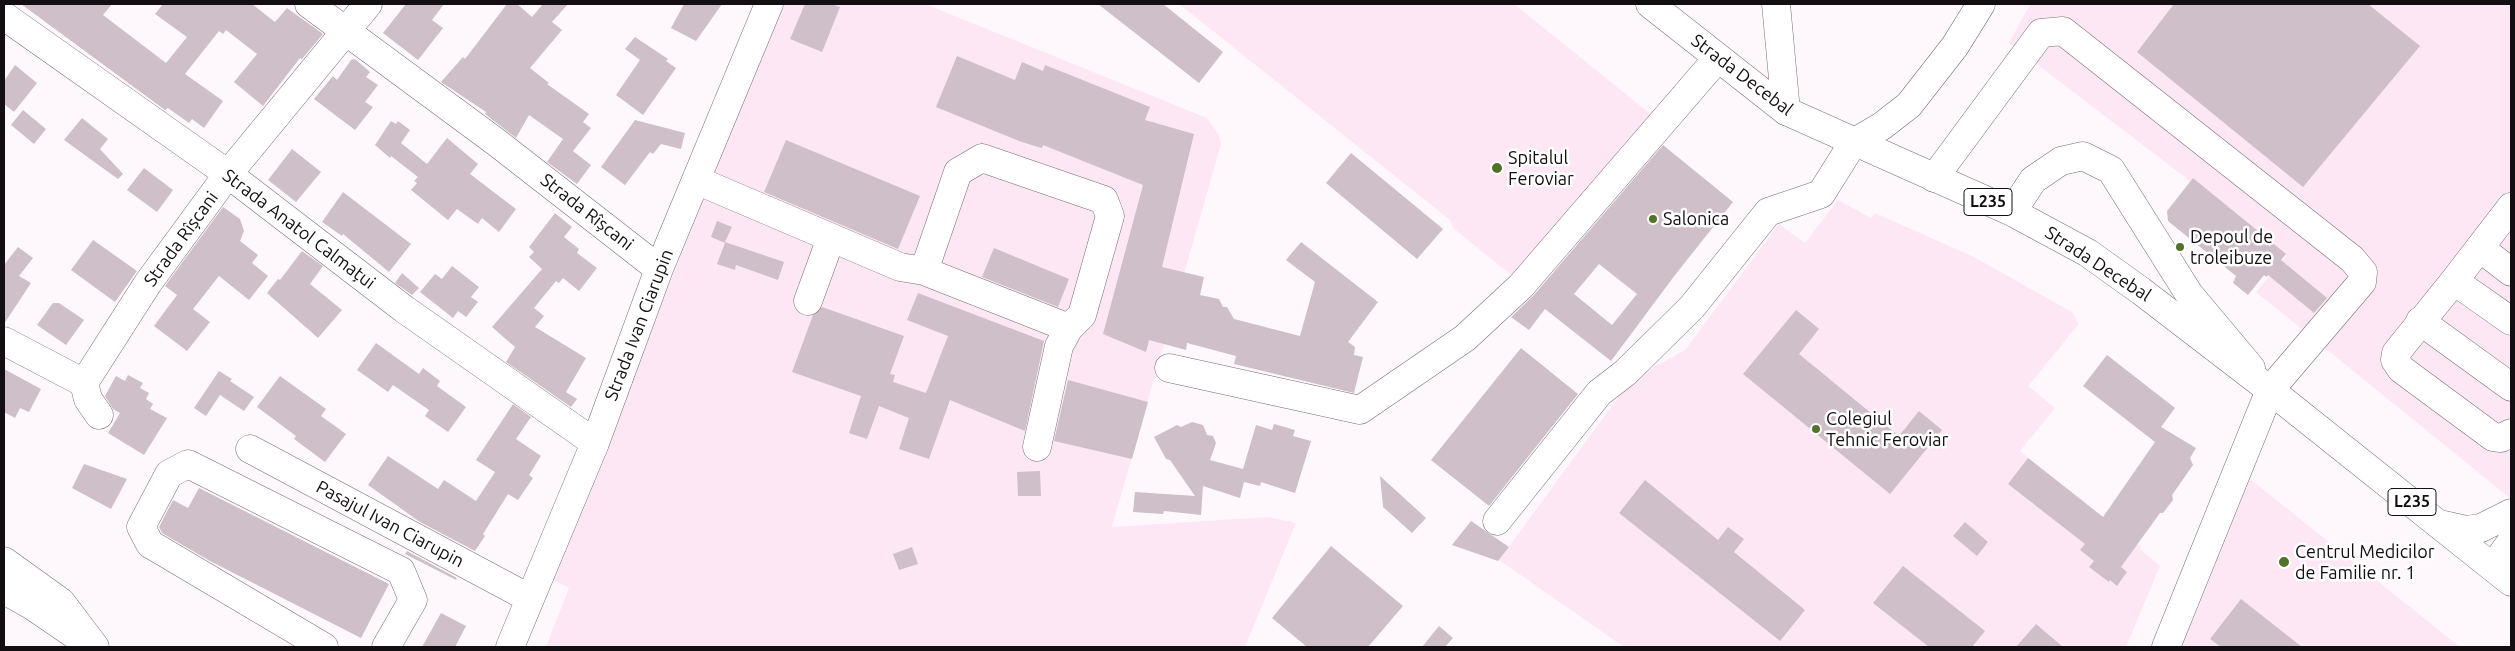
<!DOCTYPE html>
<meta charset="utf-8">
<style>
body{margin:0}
#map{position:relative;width:2515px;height:651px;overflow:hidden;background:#fef8fc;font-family:Ubuntu,sans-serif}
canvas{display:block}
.frame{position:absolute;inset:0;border:5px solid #130e11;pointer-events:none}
</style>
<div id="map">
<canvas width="2515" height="651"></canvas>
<div class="frame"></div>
</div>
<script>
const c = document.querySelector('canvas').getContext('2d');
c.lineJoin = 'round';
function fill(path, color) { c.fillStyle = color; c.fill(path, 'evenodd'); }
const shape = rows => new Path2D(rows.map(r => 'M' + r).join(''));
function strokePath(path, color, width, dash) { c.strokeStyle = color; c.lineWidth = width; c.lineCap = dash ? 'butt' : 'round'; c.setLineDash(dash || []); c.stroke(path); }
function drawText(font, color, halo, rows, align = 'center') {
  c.font = font + ' Ubuntu,sans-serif'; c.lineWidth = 5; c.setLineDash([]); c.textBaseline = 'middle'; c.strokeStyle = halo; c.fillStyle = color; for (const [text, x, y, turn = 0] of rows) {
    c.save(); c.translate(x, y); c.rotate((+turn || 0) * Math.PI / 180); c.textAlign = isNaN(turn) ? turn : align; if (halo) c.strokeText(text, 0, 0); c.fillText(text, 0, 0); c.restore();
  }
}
fill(shape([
 [783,4,925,4,1207,118,1219,135,1221,144,1112,527,1269,517,1296,523,1245,647,546,647,569,588,550,578],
 [1179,4,1514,4,1653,116,1516,279,1453,228,1450,220],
 [2030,4,2511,4,2511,499,2256,292,2287,255,2009,43],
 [1838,200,1871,218,1875,213,1974,257,2072,312,2079,324,2028,386,2055,408,2020,451,2141,547,2140,549,2160,566,2126,647,1624,647,1499,560,1631,380,1685,350,1779,224,1805,243],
 [2249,478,2460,647,2177,647]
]), '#fee7f5');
fill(shape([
 [21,4,112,4,103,15,166,63,187,37,155,14,163,4,252,4,275,22,287,8,323,34,302,59,300,58,263,106,234,82,257,54,226,30,223,34,219,31,185,74,223,101,204,128,192,119,189,123,168,108,165,110],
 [406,4,444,4,432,20,443,28,418,60,383,33],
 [507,4,517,4,532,17,543,4,568,4,552,22,562,30,530,68,549,83,547,84,589,114,583,122,591,128,573,151,591,165,577,184,547,162,563,139,529,115,516,138,485,114,486,112,441,82,463,57,465,59],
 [684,4,722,4,696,41,671,28],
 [805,4,831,4,840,7,822,52,790,39],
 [1098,4,1163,4,1223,52,1199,83],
 [2174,4,2368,4,2420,46,2303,187,2137,52],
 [635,37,668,59,666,61,676,68,643,115,616,95,640,60,625,49],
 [957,56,1015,80,1022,62,1043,71,1045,65,1150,107,1145,120,1194,134,1162,267,1204,277,1200,295,1219,299,1223,307,1227,307,1234,319,1300,336,1315,282,1286,260,1301,242,1378,302,1348,342,1355,347,1354,355,1363,357,1354,393,1234,364,1236,356,1187,343,1186,350,1149,340,1146,352,1103,334,1143,185,1043,145,1042,148,1038,147,1019,141,936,107],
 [355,59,370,72,366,77,378,85,365,102,373,107,355,130,314,99,333,76,337,80,351,60],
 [15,65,37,83,14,112,4,104,4,81],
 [23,110,46,129,34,144,11,125],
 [82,118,108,139,100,149,123,174,118,179,64,140],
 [635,120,685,133,681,149,661,144,653,154,650,152,625,185,601,167],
 [391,121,396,124,398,121,410,130,401,143,427,164,447,138,478,164,470,174,516,209,499,232,482,218,478,224,457,209,448,220,411,190,417,183,414,181,418,177,391,156,390,158,375,145],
 [786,140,920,196,898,249,764,192],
 [1663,145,1733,202,1675,275,1611,361,1545,309,1529,330,1511,317,1533,296],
 [1599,264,1637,294,1612,325,1574,294],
 [292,149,321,172,296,202,268,180],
 [1351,153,1443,229,1417,259,1326,183],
 [144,168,173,190,157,212,127,190],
 [2193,178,2286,254,2281,260,2327,298,2314,313,2268,275,2267,277,2264,275,2248,295,2233,283,2236,276,2168,221,2167,211],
 [343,192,411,244,389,272,343,234,342,236,322,222],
 [223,207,240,219,244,231,240,241,258,255,252,263,268,276,249,300,219,276,193,309,210,322,187,351,154,326,177,295,165,286],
 [555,213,572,227,564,237,579,249,577,253,597,268,579,291,563,278,559,283,556,281,534,308,544,316,535,327,586,358,566,392,577,399,571,407,506,362,515,347,492,327,542,269,529,257,534,252,529,247],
 [717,221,732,227,725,242,784,262,778,280,736,265,735,270,717,264,725,243,711,237],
 [93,240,137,271,115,302,71,270],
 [18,247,33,258,19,276,31,283,4,324,4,265],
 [994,248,1069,279,1058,307,982,277],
 [302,251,323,266,310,284,342,310,318,338,267,293,278,279,280,280],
 [452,266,479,287,471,297,478,302,466,317,458,311,453,318,420,292,435,274,442,279],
 [402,273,419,288,412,295,395,283],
 [918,293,1044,341,1025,431,950,400,929,459,899,449,909,418,879,406,867,439,849,433,861,396,792,372,813,315,822,307,904,336,890,374,895,375,893,382,926,393,948,336,907,320],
 [53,303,59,303,84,320,66,345,37,325],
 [1796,310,1819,329,1799,354,1899,436,1919,411,1942,430,1890,494,1743,374],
 [376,343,419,374,423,368,440,381,437,386,466,407,448,432,425,416,429,410,393,385,388,392,357,370],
 [1521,348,1578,394,1489,506,1431,460],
 [2107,355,2175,408,2161,427,2196,448,2190,458,2193,465,2172,495,2173,500,2163,513,2160,513,2121,567,2127,572,2117,586,2110,580,2109,582,2089,567,2094,561,2080,550,2085,544,2008,484,2028,458,2103,517,2155,442,2083,386],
 [4,369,41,389,29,412,20,408,15,418,4,412],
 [219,371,232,379,230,381,254,397,244,411,220,395,206,416,194,408],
 [128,375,143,383,140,388,149,393,146,399,153,404,150,409,167,418,144,455,108,433,120,413,113,409,105,396,116,376,125,381],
 [280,376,326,409,321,416,346,434,325,462,294,439,296,436,257,407],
 [1068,380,1148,402,1132,459,1054,441],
 [513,404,531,417,516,439,541,456,529,475,533,478,518,500,508,494,483,534,485,536,475,551,420,522,368,485,388,456,438,489,444,480,476,501,495,472,476,460],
 [1192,422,1203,425,1207,435,1213,436,1216,443,1210,460,1243,469,1256,425,1272,430,1274,424,1295,430,1293,436,1311,441,1295,493,1261,482,1260,486,1244,482,1240,498,1203,486,1201,515,1164,511,1163,514,1133,512,1135,492,1195,496,1170,460,1166,459,1154,437,1177,425,1181,427],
 [84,464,127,479,111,509,72,488],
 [1040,471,1041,496,1018,496,1017,472],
 [1380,476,1426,518,1412,533,1383,507],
 [1645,480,1718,540,1728,527,1744,539,1734,552,1805,610,1780,641,1619,513],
 [199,488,389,584,361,638,210,561,162,533,159,527,173,500,188,508],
 [1471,521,1509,547,1498,561,1452,545],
 [1965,522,1988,542,1977,556,1953,536],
 [1331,546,1403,606,1368,647,1307,647,1272,618],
 [912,547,918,564,899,570,893,554],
 [407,551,457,578,456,580,405,554],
 [1903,566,1985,631,1972,647,1929,647,1873,603],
 [2241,599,2302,647,2221,647,2210,639],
 [441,613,466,626,455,647,422,647],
 [2036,624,2063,647,2016,647],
 [1439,626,1453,638,1445,647,1422,647]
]), '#cebfc8');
const minor = shape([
 [309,4,496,142,659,269],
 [1776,4,1786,111],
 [4,16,228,174,404,309,595,443],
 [982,158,1104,200,1110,216,1082,315,1069,328,924,271,958,172,982,158],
 [1934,178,2041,33,2063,31,2352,259,2363,272,2362,282,2270,390,2166,647],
 [696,180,900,267,924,271],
 [2511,207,2454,281,2511,321],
 [2012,212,2033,180,2061,161,2083,156,2111,170,2189,294,2251,368],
 [2480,248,2511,272],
 [2454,281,2396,353,2395,360,2401,369,2493,437,2501,438,2511,433],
 [808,301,831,238],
 [2420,321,2511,387],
 [4,341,84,383],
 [1169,368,1360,410,1465,338,1521,286,1717,59],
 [84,383,148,283,228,174,368,4],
 [84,383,88,399,99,415],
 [1037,447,1059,346,1069,328],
 [250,449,529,598],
 [1497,521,1599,393,1625,373,1692,307,1768,212,1821,194,1853,143],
 [2439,524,2466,530,2481,528,2511,513],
 [4,561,61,602,95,647],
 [2493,567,2511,542],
 [4,590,31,605,78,637],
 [324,647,150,544,141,527,169,474,188,464,401,571,413,600,386,647],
 [510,647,595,443,659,269,769,4]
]);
const major = shape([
 [1650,4,1786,111,2012,212,2088,253,2141,291,2270,390,2511,582],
 [1853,143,1882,126,1909,105,1955,46,1981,4]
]);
strokePath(minor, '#7a6d75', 29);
strokePath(major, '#7a6d75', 29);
strokePath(minor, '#fff', 28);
strokePath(major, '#fff', 28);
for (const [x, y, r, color] of [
 [1497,168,6,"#50722a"],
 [1653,219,5,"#50722a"],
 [2180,247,5,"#50722a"],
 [1816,429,5,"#50722a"],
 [2284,562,6,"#50722a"]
]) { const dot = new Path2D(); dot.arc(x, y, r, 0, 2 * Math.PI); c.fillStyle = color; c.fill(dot); strokePath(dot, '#fff', 2); }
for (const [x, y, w] of [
 [1988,202,48],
 [2412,502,48]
]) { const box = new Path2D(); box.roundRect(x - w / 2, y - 13.5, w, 27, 4); c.fillStyle = '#fff'; c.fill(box); strokePath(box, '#130e11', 1); }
drawText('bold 16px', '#130e11', null, [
 ["L235",1988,202],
 ["L235",2412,502]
]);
drawText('18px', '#130e11', '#fff', [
 ["Strada Decebal",1742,75,37],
 ["Strada Rîșcani",587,212,38],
 ["Strada Anatol Calmațui",299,229,37],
 ["Strada Rîșcani",181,239,-54],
 ["Strada Decebal",2098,264,33],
 ["Strada Ivan Ciarupin",639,325,-69],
 ["Pasajul Ivan Ciarupin",390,524,28]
]);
drawText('18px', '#130e11', '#fff', [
 ["Spitalul",1508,158],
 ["Feroviar",1508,179],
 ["Salonica",1663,219],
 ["Depoul de",2190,237],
 ["troleibuze",2190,258],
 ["Colegiul",1826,419],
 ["Tehnic Feroviar",1826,440],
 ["Centrul Medicilor",2295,552],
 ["de Familie nr. 1",2295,573]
], 'left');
</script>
